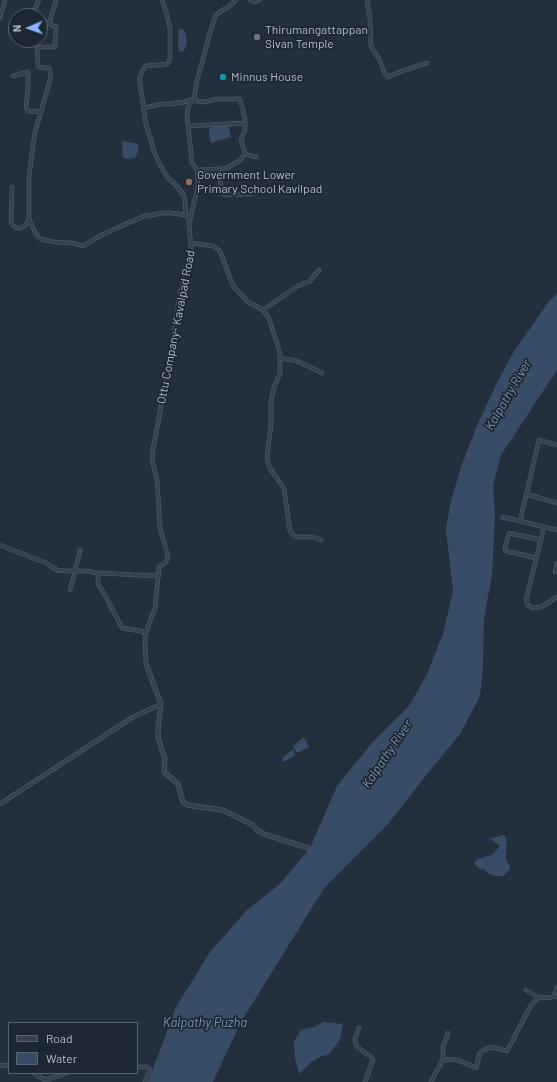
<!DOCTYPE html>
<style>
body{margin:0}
#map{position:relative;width:557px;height:1082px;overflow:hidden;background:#242f3e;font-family:Barlow,sans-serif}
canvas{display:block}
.legend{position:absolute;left:8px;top:1022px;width:130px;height:52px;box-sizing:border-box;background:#1d2633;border:1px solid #59626f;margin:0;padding:5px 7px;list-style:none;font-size:12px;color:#b4bcc9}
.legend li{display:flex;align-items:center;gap:8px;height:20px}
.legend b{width:20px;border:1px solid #59626f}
.north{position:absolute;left:8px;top:8px;width:40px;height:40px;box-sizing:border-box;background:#1d2633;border:1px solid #59626f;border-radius:50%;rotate:268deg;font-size:11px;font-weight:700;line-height:16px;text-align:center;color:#b4bcc9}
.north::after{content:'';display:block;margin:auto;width:14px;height:18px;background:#8ab4f8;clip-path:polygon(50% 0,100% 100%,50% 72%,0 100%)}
</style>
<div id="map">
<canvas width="557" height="1082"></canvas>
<ul class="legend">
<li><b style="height:5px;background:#38414e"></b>Road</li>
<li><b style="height:11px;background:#394c67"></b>Water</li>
</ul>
<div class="north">N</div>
</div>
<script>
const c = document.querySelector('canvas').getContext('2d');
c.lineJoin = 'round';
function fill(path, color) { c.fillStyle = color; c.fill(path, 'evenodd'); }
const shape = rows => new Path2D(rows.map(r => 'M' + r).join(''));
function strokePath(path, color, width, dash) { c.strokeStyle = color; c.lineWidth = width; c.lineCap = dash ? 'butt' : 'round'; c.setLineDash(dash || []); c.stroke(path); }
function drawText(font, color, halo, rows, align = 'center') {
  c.font = font + ' Barlow,sans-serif'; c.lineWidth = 3.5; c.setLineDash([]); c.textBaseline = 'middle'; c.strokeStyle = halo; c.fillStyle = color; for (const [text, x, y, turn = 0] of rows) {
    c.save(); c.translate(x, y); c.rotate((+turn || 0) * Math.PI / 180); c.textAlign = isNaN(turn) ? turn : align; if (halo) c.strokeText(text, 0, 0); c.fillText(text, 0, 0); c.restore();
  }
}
fill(shape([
 [179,29,182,29,185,31,187,42,185,49,183,51,181,52,179,51,178,44],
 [228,124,231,137,211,143,209,134,209,128],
 [122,141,138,144,138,152,135,158,126,159,123,157],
 [557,293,557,370,501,455,493,485,495,514,492,575,484,618,483,667,480,696,460,734,428,773,388,824,324,888,241,1022,213,1082,148,1082,176,1007,210,952,247,910,281,883,310,848,337,786,371,744,409,706,427,674,443,634,453,591,446,530,450,505,461,467,476,428,497,383,514,351,548,303],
 [304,737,309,747,297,753,293,746],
 [293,749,295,755,284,762,282,758],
 [504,835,506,839,507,847,506,851,506,860,510,866,509,870,503,876,495,876,489,874,484,869,480,869,474,863,477,859,492,855,500,846,489,838,493,838],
 [323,1022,343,1024,340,1040,329,1054,320,1057,311,1062,299,1074,295,1058,294,1041,301,1030,317,1026]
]), '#394c67');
const minor = shape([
 [162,0,166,12,170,28,170,59,167,64,146,66,142,71,140,77,140,84,146,124,154,151,159,163,168,178,176,185,183,194,185,200,186,215,190,221],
 [250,0,255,2,260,0],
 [367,0,370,19,371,47,379,59,385,74,388,77,402,71,427,63],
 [32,14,39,0],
 [0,18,5,0],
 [13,76,28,72,28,88,26,108,28,111,41,112],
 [144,108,162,104,170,104,184,102,194,99,199,102,204,102,219,99,240,99,245,118,245,131,241,139,245,154,240,160,227,168,218,169,222,192,225,195,251,194],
 [189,126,244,123],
 [245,154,256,157],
 [197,170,218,169],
 [12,187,11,223,16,228,21,228,26,225,29,219,29,176,35,132,41,112,51,76,49,68,38,67,37,47,55,47,56,27,49,24,56,0],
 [29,219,37,236,41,239,54,242,72,243,84,246,96,238,104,234,128,223,145,216,163,213,172,213,186,215],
 [191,243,213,246,220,251,229,275,234,287,248,302,263,310,269,319,277,343,280,354,280,374,274,387,271,401,271,424,267,457,268,463,271,470,284,488,290,531,293,535,296,537,313,537,321,540],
 [263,310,298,286,310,281,319,270],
 [280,358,297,361,322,373],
 [557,445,539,440,520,521,557,530],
 [526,494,557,503],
 [503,517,520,521],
 [544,527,526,599,528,605,533,608,541,607,557,597],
 [0,545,46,563,57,570,64,571,88,571,98,573,98,584,106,597,122,628,146,632],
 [536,558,506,551,505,548,509,533,541,540],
 [555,572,557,563],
 [98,573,159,576],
 [70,590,74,575,80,550],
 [146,664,145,636,151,618,155,609,159,567,166,562,168,557,160,527,157,480,152,459,153,449,168,370,179,300,191,248,189,224,198,186,197,170,192,163,191,155,187,114,188,107,194,99,197,81,209,36,215,17,218,13,228,7,236,0],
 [0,804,133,717,161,704],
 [557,987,554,996,557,997],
 [526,990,538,998,539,997],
 [359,1028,355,1039,356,1046,371,1057,373,1060,365,1082],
 [443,1059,443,1047,448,1033],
 [0,1065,9,1066],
 [137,1067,147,1067,150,1069,145,1082],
 [34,1073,45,1080,67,1073],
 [431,1082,443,1059,458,1060,476,1068,480,1052,491,1047,507,1051,530,1007,539,997,549,998,554,996]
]);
const tertiary = shape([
 [146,664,161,704,158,728,158,737,165,759,164,772,178,784,183,802,187,805,222,810,229,813,253,825,257,830,264,834,308,848]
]);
strokePath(minor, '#565f6c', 4.5);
strokePath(tertiary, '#565f6c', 5);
strokePath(minor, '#38414e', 3.5);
strokePath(tertiary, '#38414e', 4);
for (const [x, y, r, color] of [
 [257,37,4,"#6b7280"],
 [223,77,4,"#0f9aa8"],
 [189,182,4,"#8d6e63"]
]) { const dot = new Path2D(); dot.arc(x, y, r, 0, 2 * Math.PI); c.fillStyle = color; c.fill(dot); strokePath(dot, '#1d2633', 1.5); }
drawText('12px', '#b4bcc9', '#1d2633', [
 ["Thirumangattappan",265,30],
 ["Sivan Temple",265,44],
 ["Minnus House",231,77],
 ["Government Lower",197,175],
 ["Primary School Kavilpad",197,189]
], 'left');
drawText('12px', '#b4bcc9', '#1d2633', [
 ["Ottu Company- Kavalpad Road",176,327,-79]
]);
drawText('italic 13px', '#7c92b1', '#1d2633', [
 ["Kalpathy River",508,395,-60],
 ["Kalpathy River",387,754,-56],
 ["Kalpathy Puzha",205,1023]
]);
</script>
